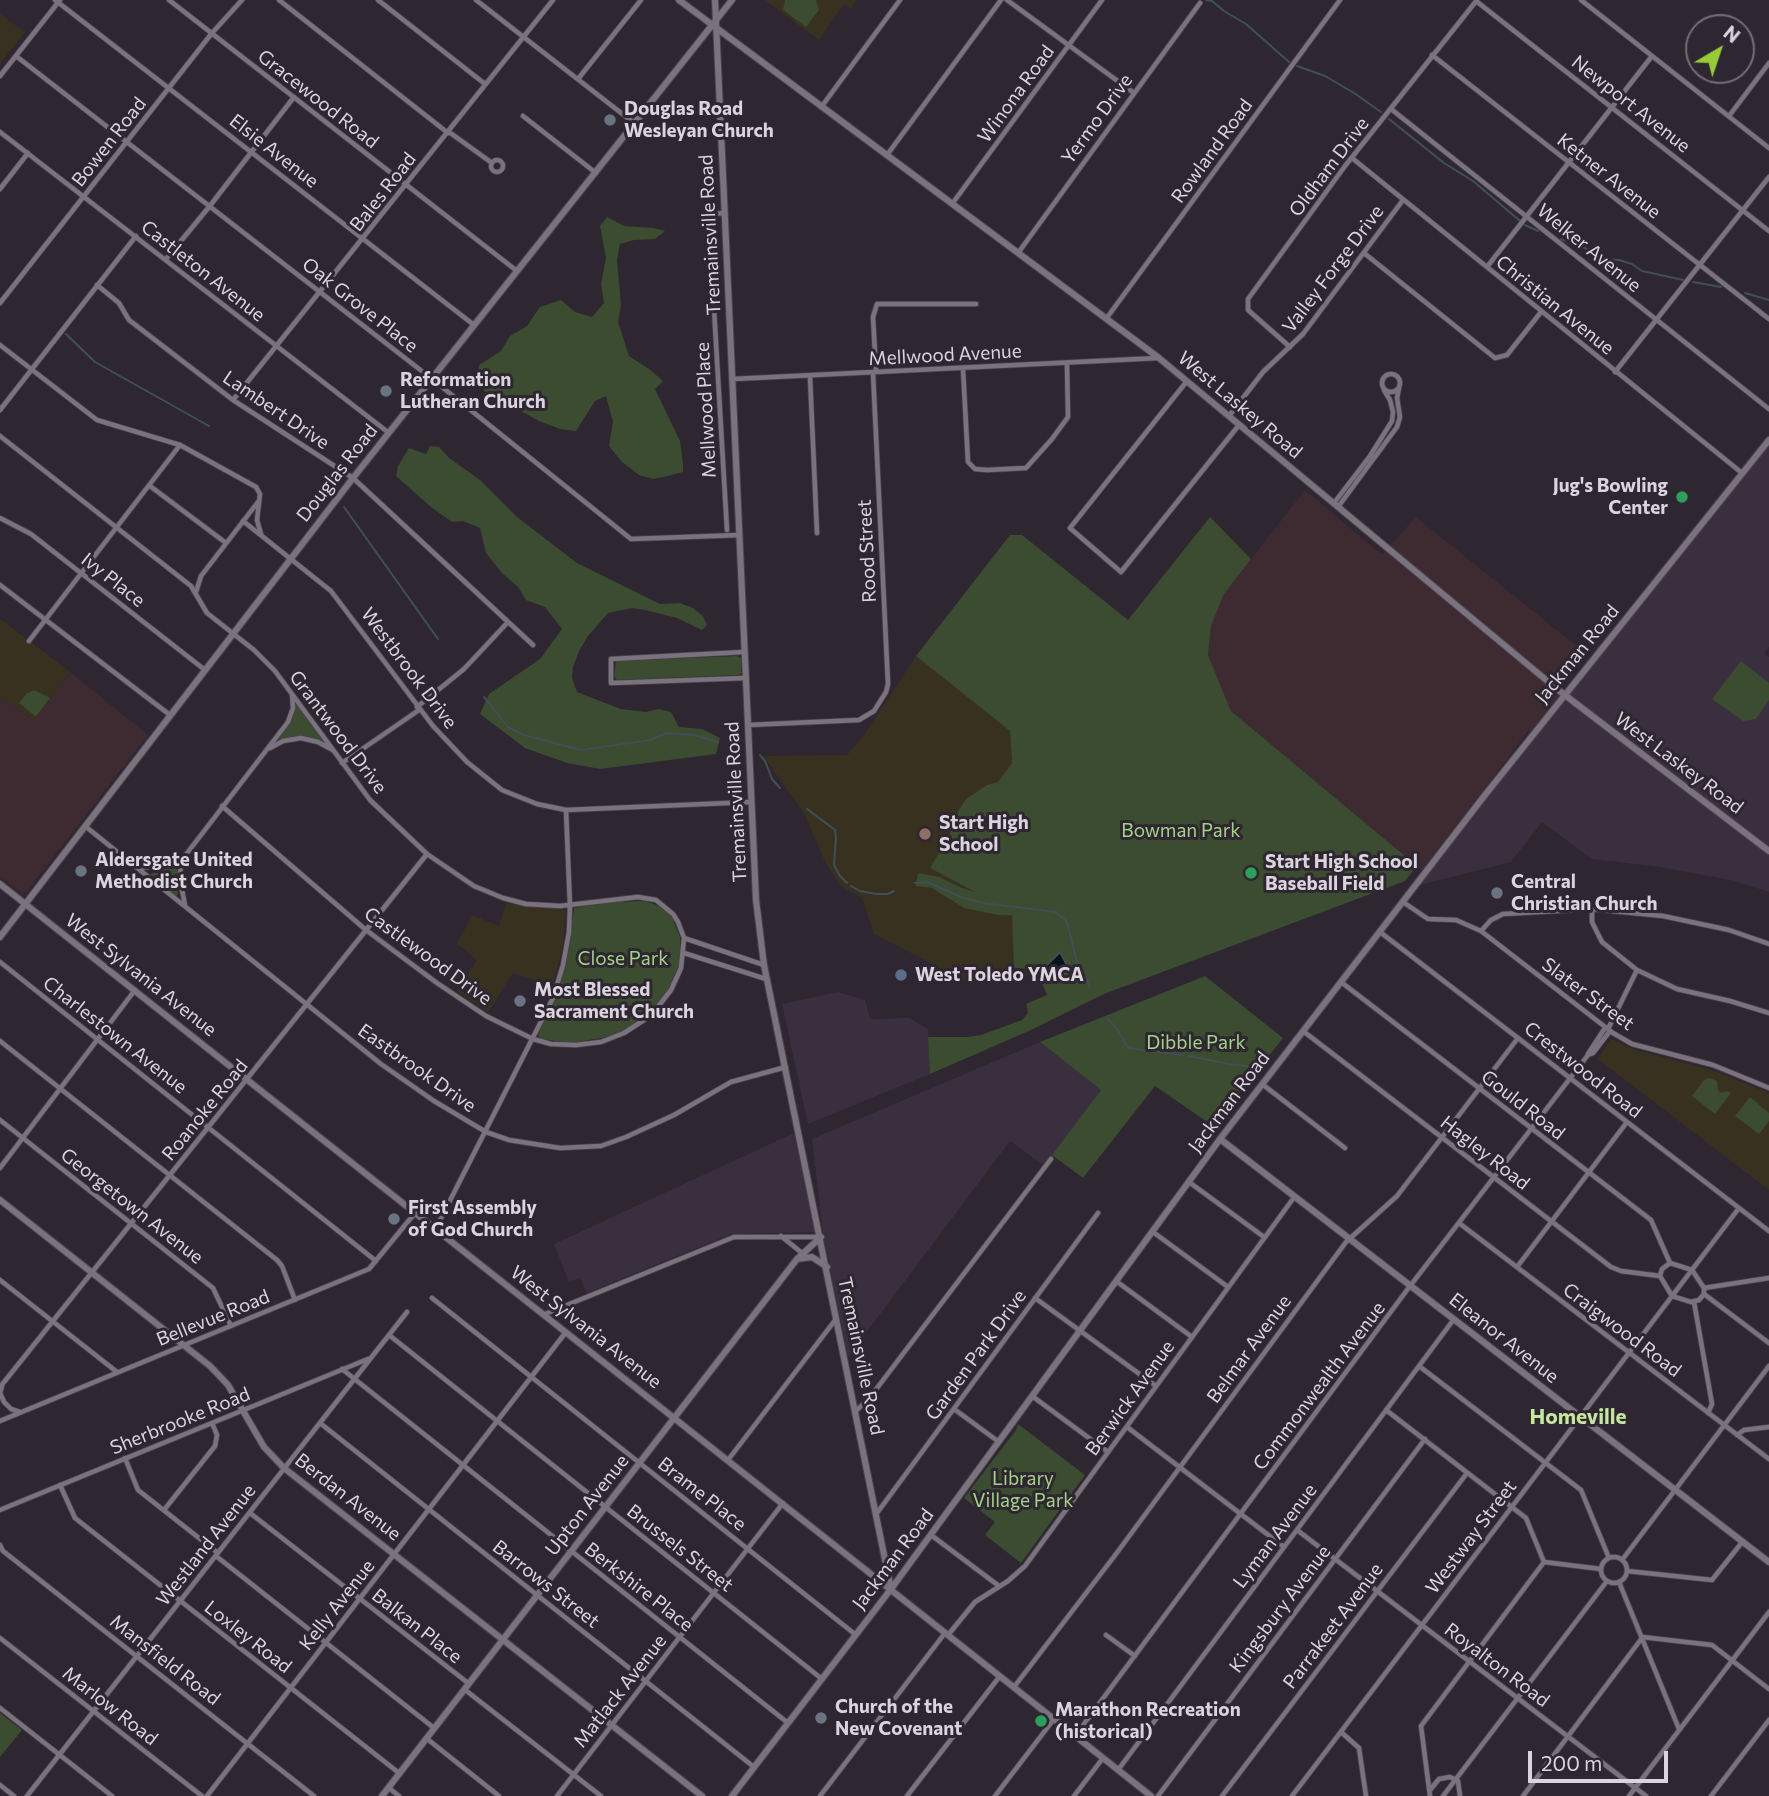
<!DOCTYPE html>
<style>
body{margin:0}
#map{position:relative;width:1769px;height:1796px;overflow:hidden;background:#2e2731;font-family:Commissioner,sans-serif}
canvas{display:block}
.north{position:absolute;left:1685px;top:14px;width:70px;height:70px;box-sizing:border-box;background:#2e2731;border:2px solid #736d75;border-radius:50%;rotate:39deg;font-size:19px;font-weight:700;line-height:28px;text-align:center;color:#dad5dc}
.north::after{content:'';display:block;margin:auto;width:24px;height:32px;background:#97cc38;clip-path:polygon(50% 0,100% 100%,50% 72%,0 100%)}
.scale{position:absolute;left:1528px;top:1751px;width:140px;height:32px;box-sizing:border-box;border:4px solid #dad5dc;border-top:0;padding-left:9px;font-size:21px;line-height:24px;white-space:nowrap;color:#dad5dc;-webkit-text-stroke:5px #2e2731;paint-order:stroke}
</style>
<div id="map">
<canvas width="1769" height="1796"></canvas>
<div class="north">N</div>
<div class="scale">200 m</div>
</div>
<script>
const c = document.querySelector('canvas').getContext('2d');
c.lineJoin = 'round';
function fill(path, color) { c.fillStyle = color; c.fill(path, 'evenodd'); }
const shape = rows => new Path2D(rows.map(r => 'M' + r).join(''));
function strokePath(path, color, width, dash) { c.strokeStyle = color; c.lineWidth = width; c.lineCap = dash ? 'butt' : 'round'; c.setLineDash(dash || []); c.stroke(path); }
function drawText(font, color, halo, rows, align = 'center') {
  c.font = font + ' Commissioner,sans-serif'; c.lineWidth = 6; c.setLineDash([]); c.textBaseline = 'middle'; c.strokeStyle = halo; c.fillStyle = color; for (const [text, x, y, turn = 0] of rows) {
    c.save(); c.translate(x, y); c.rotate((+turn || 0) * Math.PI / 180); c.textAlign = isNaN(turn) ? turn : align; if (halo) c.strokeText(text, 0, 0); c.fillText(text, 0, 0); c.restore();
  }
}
fill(shape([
 [1305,490,1382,555,1416,517,1585,653,1556,695,1609,736,1582,771,1529,730,1422,870,1231,711,1208,655,1211,626,1224,594],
 [70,672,148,735,24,895,0,876,0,696,34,721]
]), '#3e2b32');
fill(shape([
 [1769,440,1769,647,1764,653,1769,657,1769,892,1735,881,1661,867,1592,859,1542,822,1511,862,1416,886],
 [838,992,865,1000,870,1019,909,1018,928,1029,930,1074,808,1124,782,1004],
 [1040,1042,1101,1090,1052,1155,1042,1164,1010,1141,848,1357,823,1232,812,1139],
 [794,1133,815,1232,731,1234,587,1293,580,1278,569,1282,554,1244]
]), '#392f3e');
fill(shape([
 [765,0,857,0,851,9,844,4,819,40],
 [0,14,25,32,0,64],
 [0,619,70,672,34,721,0,696],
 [916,656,1010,731,1012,763,1096,978,1006,974,969,983,874,934,862,898,841,886,826,864,804,813,763,756,847,755,864,735],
 [506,903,566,910,563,946,552,986,513,973,488,1012,457,991,477,960,457,944,472,915,499,926],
 [1611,1039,1635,1050,1715,1071,1769,1093,1769,1190,1598,1059]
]), '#383120');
fill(shape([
 [785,0,816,0,819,10,806,27,783,10],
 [607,217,624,226,653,228,665,231,655,239,634,240,620,244,617,260,621,305,618,322,629,356,649,369,663,381,655,389,680,441,683,463,683,472,668,476,653,479,639,475,622,462,609,446,613,422,606,396,595,401,576,431,560,429,539,421,507,403,488,396,478,381,479,365,501,351,510,336,527,326,540,307,561,300,575,312,592,317,604,303,601,284,606,258,600,226],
 [430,446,439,447,449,458,480,480,517,517,577,563,660,604,680,603,693,608,703,616,707,625,702,630,677,618,645,610,632,608,608,613,588,636,579,651,573,667,572,678,577,692,587,696,621,709,646,712,659,709,671,712,679,727,702,729,720,738,716,754,600,769,567,763,525,748,480,714,489,694,540,659,562,629,545,607,526,600,518,587,502,573,486,553,480,528,463,521,452,522,431,507,396,476,398,466,409,448,426,454],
 [1210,517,1251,559,1224,594,1211,626,1208,655,1231,711,1417,866,1405,881,1104,994,1031,1030,930,1074,928,1037,968,1037,981,1035,1022,1020,1028,1013,1026,1004,1047,995,1036,969,1014,968,1012,915,998,915,964,908,932,888,916,886,918,873,939,877,962,888,975,892,930,868,950,834,954,818,966,799,987,785,998,782,1012,763,1010,731,916,656,1010,535,1022,535,1128,620],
 [737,656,741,658,741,674,738,675,617,680,614,676,616,661],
 [1741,661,1769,683,1769,700,1756,719,1743,721,1712,699],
 [34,690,50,698,37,715,35,716,19,703,27,693],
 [296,703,323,741,323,742,296,737,280,740,278,738,291,722],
 [178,863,178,873,169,877,177,875,178,895,176,896,150,875,153,873,152,869],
 [646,901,662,907,671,915,680,937,680,963,665,996,649,1015,626,1031,612,1036,572,1043,541,1039,538,1035,557,990,569,941,574,908,612,902],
 [1205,976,1283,1038,1213,1126,1155,1086,1083,1178,1052,1155,1101,1090,1040,1042],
 [1710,1078,1717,1081,1718,1090,1720,1093,1727,1091,1731,1093,1715,1114,1692,1096,1704,1080],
 [1750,1097,1769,1113,1769,1121,1759,1134,1735,1116],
 [1018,1424,1085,1475,1021,1563,985,1535,995,1522,964,1498,1016,1430],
 [0,1713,22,1730,0,1757]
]), '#3b4c30');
const water = shape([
 [1060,952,1069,969,1062,975,1049,979,1043,969,1060,952]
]);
fill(water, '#00161c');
strokePath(water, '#414f56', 2);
strokePath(shape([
 [1206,0,1212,1,1224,11,1246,24,1289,62],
 [1297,66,1325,76,1354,93,1381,112],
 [1389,119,1444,163,1473,181,1519,220],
 [1525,225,1538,231],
 [1561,239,1590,250,1600,259,1619,260,1632,264,1642,271,1683,280],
 [1693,282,1721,287],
 [1745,293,1769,300],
 [66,334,95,362,209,426],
 [344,507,438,639],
 [484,697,508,727,524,735,581,750,651,740,666,733,694,735,718,742],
 [760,755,765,761,772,779,780,788],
 [807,809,835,830,836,838,834,865,840,876,847,883],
 [915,883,927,882,964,898,983,903,1056,912,1067,922,1077,962,1090,987],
 [851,886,860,891,876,894,888,894,894,891],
 [1107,1018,1118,1030,1128,1048,1183,1055],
 [1189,1056,1229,1064,1263,1068]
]), '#414f56', 2);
const street = shape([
 [55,0,474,325],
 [169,0,517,271],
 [279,0,448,133],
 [378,0,485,84],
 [476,0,634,123],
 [1007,0,1134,93],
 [1581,0,1769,148],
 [1476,1,1769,231],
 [1432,55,1769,319],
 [16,56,432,379,631,539,740,535],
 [0,76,60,0],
 [578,79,641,0],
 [822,106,900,0],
 [1391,109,1769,409],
 [523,116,596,173],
 [1729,116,1769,63],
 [0,132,389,433],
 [449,132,492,163],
 [887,155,1001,0],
 [1352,158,1742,473],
 '491 166a6 6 0 1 1 12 0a6 6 0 1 1-12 0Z',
 [0,189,28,153],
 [952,204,1102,0],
 [725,213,714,214,714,309,727,530],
 [1018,253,1200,3],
 [1364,253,1495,358,1507,355,1541,312],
 [166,259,209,207,294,97],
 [1487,267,1652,56],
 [97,285,119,303,129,320,233,400,353,478,533,645],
 [0,303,212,33,242,0],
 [1106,319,1340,0],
 [0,345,97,420,180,445,256,487,260,494,257,520,261,534],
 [1290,347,1248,310,1248,299,1345,166,1477,0],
 [963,369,968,462,975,469,987,470,1026,468,1052,439,1068,417,1067,364],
 [876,372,873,317,877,304,976,304],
 [1615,372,1769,177],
 '1382 383a9 9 0 1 1 18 0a9 9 0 1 1-18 0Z',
 [810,377,817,533],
 [733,379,1158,358],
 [1187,381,1070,528,1121,572,1239,425],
 [233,400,553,0],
 [0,410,136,236],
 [1229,416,1263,372,1303,334,1403,200],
 [0,436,191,586,207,613,254,650,275,671,370,800,427,854,474,886,503,898,526,904,560,906,638,897,656,900,673,914,678,922,684,938,681,968,671,990,657,1008,644,1020,624,1033,601,1042,576,1045,551,1044,533,1039,486,1016,437,983,366,930,222,806],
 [150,486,226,543],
 [1334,503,1370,456,1392,421,1393,412,1390,400,1384,390],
 [1338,507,1397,427,1400,417,1397,398,1399,388],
 [0,518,31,534,205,670],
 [243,521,331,591,433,726,467,762,502,790,537,804,566,810,751,802],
 [0,585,170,715],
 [196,592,201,576,258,502],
 [29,641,180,445],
 [744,652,611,659,611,683,745,678],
 [417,707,464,669,508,622],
 [748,725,859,720,874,711,886,692,888,684,873,373],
 [270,748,283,741,301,738,318,742,333,750],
 [342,763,419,710],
 [85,826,381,1064,434,1101,486,1132,509,1140,560,1148,601,1146,626,1137,674,1115,731,1082,786,1067],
 [181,861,180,880,185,905],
 [139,868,166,865,181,861,288,722,293,708,292,694],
 [1403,902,1428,919,1456,920,1481,931,1613,1033,1632,1044,1713,1065,1769,1088],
 [1592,910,1592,922,1602,942,1637,970,1677,989,1730,1001,1769,1013],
 [1481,931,1491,920,1503,914,1592,909,1663,916,1729,930,1769,944],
 [1380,932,1769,1231],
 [684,938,764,965],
 [684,953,766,979],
 [0,962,376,1261],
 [1341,982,1651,1220,1670,1263],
 [1608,1029,1637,970],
 [1303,1031,1611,1267,1621,1271,1660,1276],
 [0,1041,277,1260,282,1266,295,1300],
 [1588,1054,1605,1028],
 [1262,1084,1345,1148],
 [0,1120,213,1288,231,1326],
 [0,1168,135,990],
 [1189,1182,1264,1237],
 [1459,1223,1769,1459],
 [436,1228,553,998,563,965,569,932,570,906,566,810],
 [1153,1232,1228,1287],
 [781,1236,802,1253],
 [1670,1263,1692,1270,1704,1288,1704,1294,1699,1300,1691,1302,1672,1296,1660,1276,1662,1269,1670,1263],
 [1517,1267,1627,1122],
 [0,1280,117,1372],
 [1116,1281,1192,1337],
 [1704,1288,1769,1278],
 [1704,1294,1769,1343],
 [432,1298,856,1635],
 [1035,1298,1156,1386],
 [1694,1302,1712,1404,1708,1413],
 [545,1314,734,1237,819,1237],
 [389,1335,822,1679],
 [1419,1366,1581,1490,1609,1558],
 [342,1369,788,1723],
 [2,1386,0,1393,4,1402,11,1409,20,1412],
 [0,1387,427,854],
 [1032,1396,1108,1452],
 [954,1409,999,1442],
 [1386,1410,1526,1518,1544,1562],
 [856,1411,871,1396,1051,1159],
 [0,1421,369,1269,415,1213],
 [320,1423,754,1767],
 [1127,1427,1284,1547],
 [1737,1435,1744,1430,1769,1427],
 [125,1458,138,1490,218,1553],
 [728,1460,836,1319],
 [60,1485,75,1518,399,1773],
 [0,1510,368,1359],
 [164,1510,215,1446,217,1435,212,1423],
 [250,1513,468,1683],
 [877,1513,1098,1213],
 [1297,1530,1646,1796],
 [931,1535,999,1586],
 [0,1545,3,1551,314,1796],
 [216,1556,434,1728],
 '1601 1570a13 13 0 1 1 26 0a13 13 0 1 1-26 0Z',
 [1622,1560,1769,1366],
 [1544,1562,1601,1569],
 [1627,1571,1712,1580,1743,1541],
 [1619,1582,1679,1729],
 [948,1635,975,1602,1008,1581,1025,1566,1295,1196],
 [1106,1635,1135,1656],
 [1642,1637,1712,1645,1769,1689],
 [0,1638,202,1796],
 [1014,1687,1116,1554,1346,1242,1397,1196,1518,1038],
 [464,1689,601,1796],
 [0,1708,112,1796],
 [1341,1732,1359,1748,1366,1796],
 [1075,1736,1407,1290,1588,1055,1593,1053,1610,1031],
 [426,1738,499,1796],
 [1118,1770,1454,1319],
 [0,1785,14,1796],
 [389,1788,399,1796],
 [1430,1790,1439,1779,1450,1777,1458,1781,1460,1796],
 [27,1796,407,1312],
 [207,1796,566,1332],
 [557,1796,783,1503],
 [820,1796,945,1633],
 [907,1796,1000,1676],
 [995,1796,1054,1719],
 [1074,1796,1103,1758],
 [1158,1796,1425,1439],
 [1222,1796,1467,1473],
 [1292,1796,1739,1208],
 [1430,1796,1421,1726,1544,1562],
 [1443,1796,1607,1581],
 [1523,1796,1642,1638],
 [1629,1796,1769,1612],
 [1711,1796,1769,1720]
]);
const secondary = shape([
 [679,0,1159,358,1557,689,1769,851],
 [715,0,756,900,764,965,891,1589],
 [0,884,1151,1796],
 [0,937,353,478,732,0],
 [1220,1139,1769,1562],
 [0,1200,210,1366,228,1385,264,1447,284,1468,702,1796],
 [797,1259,812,1257,827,1267],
 [382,1796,797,1259,821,1237],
 [732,1796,891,1589,1220,1139,1485,795,1769,440]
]);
strokePath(street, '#49434c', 6);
strokePath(secondary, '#49434c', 8);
strokePath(street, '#7a727e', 4.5);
strokePath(secondary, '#7a727e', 6);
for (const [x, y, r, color] of [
 [610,120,7,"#6b7280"],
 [386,391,7,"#6b7280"],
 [1682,497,7,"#2e9e5b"],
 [925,834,7,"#8d6e63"],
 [81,871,7,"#6b7280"],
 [1251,873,7,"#2e9e5b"],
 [1497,893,7,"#6b7280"],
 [901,975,7,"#5c6f8a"],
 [520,1001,7,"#6b7280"],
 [394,1219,7,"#6b7280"],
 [821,1718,7,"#6b7280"],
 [1041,1721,7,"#2e9e5b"]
]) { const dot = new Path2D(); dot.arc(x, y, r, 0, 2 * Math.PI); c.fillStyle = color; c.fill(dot); strokePath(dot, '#2e2731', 2.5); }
drawText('19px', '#dad5dc', '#2e2731', [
 ["Winona Road",1016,94,-54],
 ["Gracewood Road",318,99,38],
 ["Newport Avenue",1631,104,38],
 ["Yermo Drive",1097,119,-54],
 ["Bowen Road",109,142,-52],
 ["Elsie Avenue",274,151,38],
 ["Rowland Road",1212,151,-54],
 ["Oldham Drive",1329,167,-53],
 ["Ketner Avenue",1609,176,38],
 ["Bales Road",383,192,-52],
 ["Tremainsville Road",710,235,-93],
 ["Welker Avenue",1589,248,39],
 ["Valley Forge Drive",1333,269,-53],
 ["Castleton Avenue",203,271,38],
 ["Oak Grove Place",360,305,38],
 ["Christian Avenue",1555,305,39],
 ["Mellwood Avenue",945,355,-3],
 ["West Laskey Road",1240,405,40],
 ["Lambert Drive",276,410,34],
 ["Mellwood Place",706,410,-93],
 ["Douglas Road",337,473,-52],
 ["Rood Street",867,551,-93],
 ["Ivy Place",113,580,38],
 ["Jackman Road",1577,654,-51],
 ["Westbrook Drive",409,668,53],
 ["Grantwood Drive",338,732,53],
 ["West Laskey Road",1679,763,37],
 ["Tremainsville Road",736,802,-93],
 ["Castlewood Drive",428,956,36],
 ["West Sylvania Avenue",141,975,38],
 ["Slater Street",1588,994,36],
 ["Charlestown Avenue",115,1035,38],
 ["Eastbrook Drive",417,1068,35],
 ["Crestwood Road",1583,1070,38],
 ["Jackman Road",1229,1102,-53],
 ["Gould Road",1523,1105,38],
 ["Roanoke Road",205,1110,-51],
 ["Hagley Road",1485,1153,38],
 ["Georgetown Avenue",132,1206,38],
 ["Bellevue Road",213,1318,-22],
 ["West Sylvania Avenue",586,1327,38],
 ["Craigwood Road",1622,1330,37],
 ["Eleanor Avenue",1504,1338,38],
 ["Belmar Avenue",1249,1349,-54],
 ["Garden Park Drive",976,1355,-54],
 ["Tremainsville Road",861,1356,78],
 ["Commonwealth Avenue",1319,1386,-53],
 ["Berwick Avenue",1130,1398,-54],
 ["Sherbrooke Road",180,1421,-22],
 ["Brame Place",702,1494,38],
 ["Berdan Avenue",348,1497,38],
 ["Upton Avenue",587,1505,-52],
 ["Lyman Avenue",1275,1536,-53],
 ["Westway Street",1471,1537,-53],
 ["Westland Avenue",206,1545,-52],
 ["Brussels Street",680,1548,38],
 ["Jackman Road",893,1559,-53],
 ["Barrows Street",546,1584,38],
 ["Berkshire Place",639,1587,38],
 ["Kelly Avenue",337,1605,-52],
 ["Kingsbury Avenue",1280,1609,-53],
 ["Balkan Place",417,1626,38],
 ["Parrakeet Avenue",1333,1626,-53],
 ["Loxley Road",248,1637,38],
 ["Mansfield Road",165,1660,38],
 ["Royalton Road",1497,1665,37],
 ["Matlack Avenue",620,1691,-52],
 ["Marlow Road",110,1706,38]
]);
drawText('bold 19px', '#dad5dc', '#2e2731', [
 ["Douglas Road",624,109],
 ["Wesleyan Church",624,131],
 ["Reformation",400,380],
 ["Lutheran Church",400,402],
 ["Jug's Bowling",1668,486,"right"],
 ["Center",1668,508,"right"],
 ["Start High",939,823],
 ["School",939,845],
 ["Aldersgate United",95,860],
 ["Methodist Church",95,882],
 ["Start High School",1265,862],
 ["Baseball Field",1265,884],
 ["Central",1511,882],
 ["Christian Church",1511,904],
 ["West Toledo YMCA",915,975],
 ["Most Blessed",534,990],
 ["Sacrament Church",534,1012],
 ["First Assembly",408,1208],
 ["of God Church",408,1230],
 ["Church of the",835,1707],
 ["New Covenant",835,1729],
 ["Marathon Recreation",1055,1710],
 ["(historical)",1055,1732]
], 'left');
drawText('19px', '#a4d387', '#2e2731', [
 ["Bowman Park",1181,831],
 ["Close Park",623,959],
 ["Dibble Park",1196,1043],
 ["Library",1023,1479],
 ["Village Park",1023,1501]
]);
drawText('bold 21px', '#c7e79f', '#2e2731', [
 ["Homeville",1578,1417]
]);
</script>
